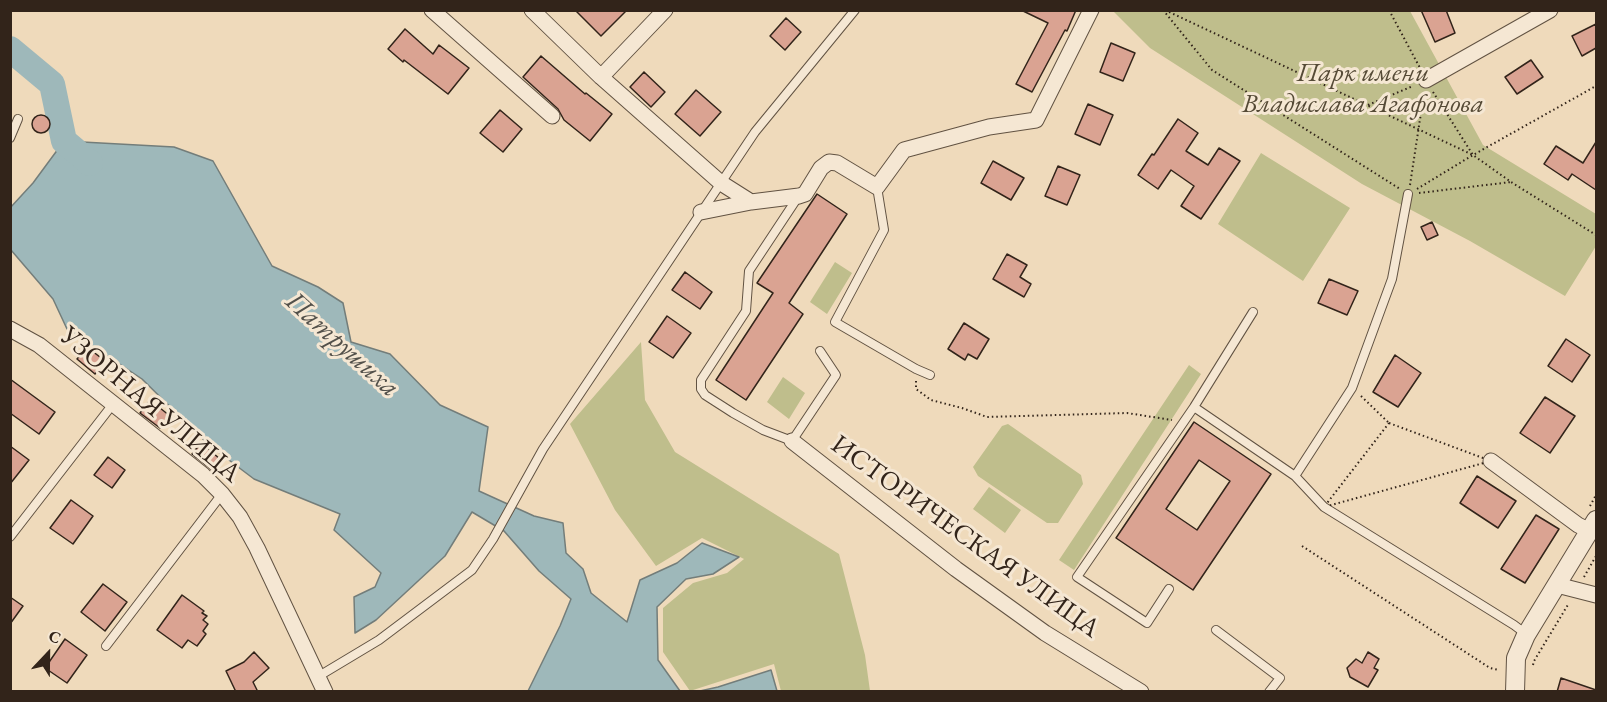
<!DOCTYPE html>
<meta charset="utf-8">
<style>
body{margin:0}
#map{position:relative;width:1607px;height:702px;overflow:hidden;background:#efdabb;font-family:"EB Garamond",serif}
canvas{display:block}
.frame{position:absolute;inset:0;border:12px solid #32241a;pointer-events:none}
.north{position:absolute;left:18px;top:624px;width:60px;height:60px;-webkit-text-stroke:4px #f5e7d3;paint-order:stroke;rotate:22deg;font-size:16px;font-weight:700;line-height:24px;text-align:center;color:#32241a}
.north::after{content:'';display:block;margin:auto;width:21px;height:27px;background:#32241a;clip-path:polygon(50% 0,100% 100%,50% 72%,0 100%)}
</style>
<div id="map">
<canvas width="1607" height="702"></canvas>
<div class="frame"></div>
<div class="north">С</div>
</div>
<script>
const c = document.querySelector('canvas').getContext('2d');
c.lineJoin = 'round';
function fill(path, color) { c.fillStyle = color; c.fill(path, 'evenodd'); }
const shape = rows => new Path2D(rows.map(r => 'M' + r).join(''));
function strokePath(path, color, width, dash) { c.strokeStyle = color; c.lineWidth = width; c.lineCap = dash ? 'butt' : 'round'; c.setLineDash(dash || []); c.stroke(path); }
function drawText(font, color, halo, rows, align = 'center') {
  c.font = font + ' "EB Garamond",serif'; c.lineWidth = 6; c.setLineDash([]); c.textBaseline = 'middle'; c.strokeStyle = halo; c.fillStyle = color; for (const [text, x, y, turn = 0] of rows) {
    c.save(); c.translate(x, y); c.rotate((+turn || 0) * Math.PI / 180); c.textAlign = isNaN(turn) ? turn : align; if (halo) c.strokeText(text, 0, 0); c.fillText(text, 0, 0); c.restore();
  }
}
fill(shape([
 [1113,11,1410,11,1483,145,1596,214,1596,246,1565,296,1470,241,1362,184,1150,48],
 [1261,153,1350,208,1303,281,1218,224],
 [835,262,852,273,827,314,810,302],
 [641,342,645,400,675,452,839,554,865,655,870,691,781,691,774,664,690,691,663,652,663,608,693,583,727,573,744,559,702,538,656,566,615,510,570,424],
 [1189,365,1201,374,1074,570,1059,560],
 [783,377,805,393,789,419,767,402],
 [1008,424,1081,475,1083,484,1058,523,1047,523,978,476,973,467,1002,426],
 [989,487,1021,510,1005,533,973,509]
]), '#bfbe8c');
const water = shape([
 [64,141,174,147,213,161,272,266,318,287,343,303,351,342,390,354,440,405,488,427,479,491,534,516,563,523,566,553,583,569,591,593,627,622,640,580,677,563,702,543,739,557,713,574,686,579,657,607,658,660,680,691,528,691,560,626,571,599,539,571,504,531,472,512,445,556,376,620,355,633,354,597,375,587,381,573,334,530,340,514,254,479,209,445,142,379,67,329,53,299,11,250,10,208,33,183,64,141],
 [771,670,777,691,700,691,718,687,771,670]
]);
fill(water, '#9eb8ba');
strokePath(water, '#737d7a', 1.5);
strokePath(shape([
 [10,49,52,84,64,141,90,163]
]), '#9eb8ba', 26);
const building = shape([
 [575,10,627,10,601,36,575,10],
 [1021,10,1076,10,1067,31,1065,30,1032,92,1016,84,1048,23,1021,10],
 [1421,10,1446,10,1455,33,1435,42,1421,10],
 [786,18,801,32,785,50,770,36,786,18],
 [1596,24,1596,48,1582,56,1572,36,1596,24],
 [405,29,433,54,439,45,469,68,448,94,404,60,403,62,388,49,405,29],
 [1111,43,1135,53,1123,81,1100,72,1111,43],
 [541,56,585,94,586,93,612,114,590,141,564,120,558,109,523,77,541,56],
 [1531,60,1543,77,1517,94,1505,77,1531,60],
 [644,72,665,92,651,107,630,87,644,72],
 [696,90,721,112,700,136,675,114,696,90],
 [1088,104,1113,115,1100,145,1075,134,1088,104],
 [500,110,522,129,503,152,480,133,500,110],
 '32 124a9 9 0 1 1 18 0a9 9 0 1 1-18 0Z',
 [1178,119,1198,133,1186,151,1208,165,1219,148,1240,161,1201,219,1181,206,1194,186,1171,170,1158,189,1138,175,1152,154,1154,155,1178,119],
 [1596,142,1596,190,1572,174,1568,180,1544,164,1556,146,1583,163,1596,142],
 [993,161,1024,178,1011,200,981,183,993,161],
 [1058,166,1080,175,1067,205,1045,196,1058,166],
 [817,194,847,214,789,303,803,314,746,400,716,380,773,293,757,283,817,194],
 [1432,222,1438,235,1427,240,1421,227,1432,222],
 [1007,254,1027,265,1020,277,1031,284,1024,297,993,279,1007,254],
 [685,272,712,292,700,309,672,290,685,272],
 [1329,279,1358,291,1347,315,1318,303,1329,279],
 [667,316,691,333,673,358,649,342,667,316],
 [964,323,989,339,977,359,968,354,965,360,948,349,964,323],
 [1566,339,1590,355,1572,382,1548,366,1566,339],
 [87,347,105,361,95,374,77,359,87,347],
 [1395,355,1421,373,1398,407,1373,392,1395,355],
 [10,379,55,412,39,434,10,413,10,379],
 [1545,397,1575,416,1550,453,1520,433,1545,397],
 [150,400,170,416,160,428,140,413,150,400],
 [1194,422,1271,474,1193,590,1116,538,1194,422],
 [1199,460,1230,481,1197,530,1166,509,1199,460],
 [201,443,220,459,212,470,192,454,201,443],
 [10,446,29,460,10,484,10,446],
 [108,457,125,470,112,488,94,475,108,457],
 [1477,476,1516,501,1498,528,1460,503,1477,476],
 [71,500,93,516,73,544,50,528,71,500],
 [1536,515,1559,529,1525,583,1501,569,1536,515],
 [103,584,127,602,105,631,81,612,103,584],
 [182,595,204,611,202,613,207,616,203,620,208,624,203,631,206,634,197,646,188,640,182,648,157,630,182,595],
 [10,597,23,606,10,624,10,597],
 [65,639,87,655,67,683,45,668,65,639],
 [254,652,269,668,253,682,258,692,236,692,226,671,244,662,254,652],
 [1368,652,1379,659,1374,668,1378,670,1368,687,1350,677,1347,668,1356,659,1362,663,1368,652],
 [1561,678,1596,690,1596,692,1557,692,1561,678]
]);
fill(building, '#daa392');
strokePath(building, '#32241a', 1.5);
const service = shape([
 [10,138,18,119],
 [877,187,884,230,835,322,916,369,930,375],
 [798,197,749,271,746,311,701,380,701,389,705,395,733,413,763,430,792,441,836,375,820,351],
 [1194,407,1295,476,1324,507,1514,625,1526,634],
 [1295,476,1352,388,1392,279,1408,194],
 [10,537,113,404],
 [1169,589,1147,623,1077,577,1194,407,1253,312],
 [1216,630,1280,678,1269,692],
 [106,646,222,494],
 [319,676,379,640,472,570,493,539,543,449,755,132,855,10]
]);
const minor = shape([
 [432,10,552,116],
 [532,10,601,77,721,183,751,202],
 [601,77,665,10],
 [1426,80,1550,10],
 [701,212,751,202,799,196,805,194,821,168,829,162,837,163,877,187,904,150,989,127,1036,120,1091,10],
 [10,329,39,345,203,475,222,494,240,517,257,548,325,692],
 [792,441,956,569,1045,633,1141,692],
 [1491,461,1578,525,1590,531],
 [1557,585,1596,595]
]);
const tertiary = shape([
 [1515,692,1516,658,1526,635,1596,520]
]);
strokePath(service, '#615242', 10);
strokePath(minor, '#615242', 17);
strokePath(tertiary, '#615242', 20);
strokePath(shape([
 [1163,10,1212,70,1400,189],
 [1165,10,1473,155],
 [1389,10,1420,68],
 [1433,92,1473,155,1511,182,1596,235],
 [1368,105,1413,86],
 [1410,185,1424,93],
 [1417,189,1473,155,1596,86],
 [1419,193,1511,182],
 [916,381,916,389,931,400,962,408,987,417,1127,413,1172,420],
 [1361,396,1389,423],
 [1389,423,1491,461,1324,507,1389,423],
 [1590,506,1596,495],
 [1302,546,1490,668,1499,670],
 [1584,577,1596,556],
 [1533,665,1534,661,1569,603]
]), '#32241a', 2, [1.5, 3]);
strokePath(service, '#f5e7d3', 8);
strokePath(minor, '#f5e7d3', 15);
strokePath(tertiary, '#f5e7d3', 18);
drawText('italic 27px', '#554a36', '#f5e7d3', [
 ["Парк имени",1363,74],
 ["Владислава Агафонова",1363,105]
]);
drawText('27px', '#32241a', '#f5e7d3', [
 ["УЗОРНАЯ УЛИЦА",150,405,40],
 ["ИСТОРИЧЕСКАЯ УЛИЦА",965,537,36]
]);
drawText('italic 28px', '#52504a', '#f5e7d3', [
 ["Патрушиха",342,345,42]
]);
</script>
